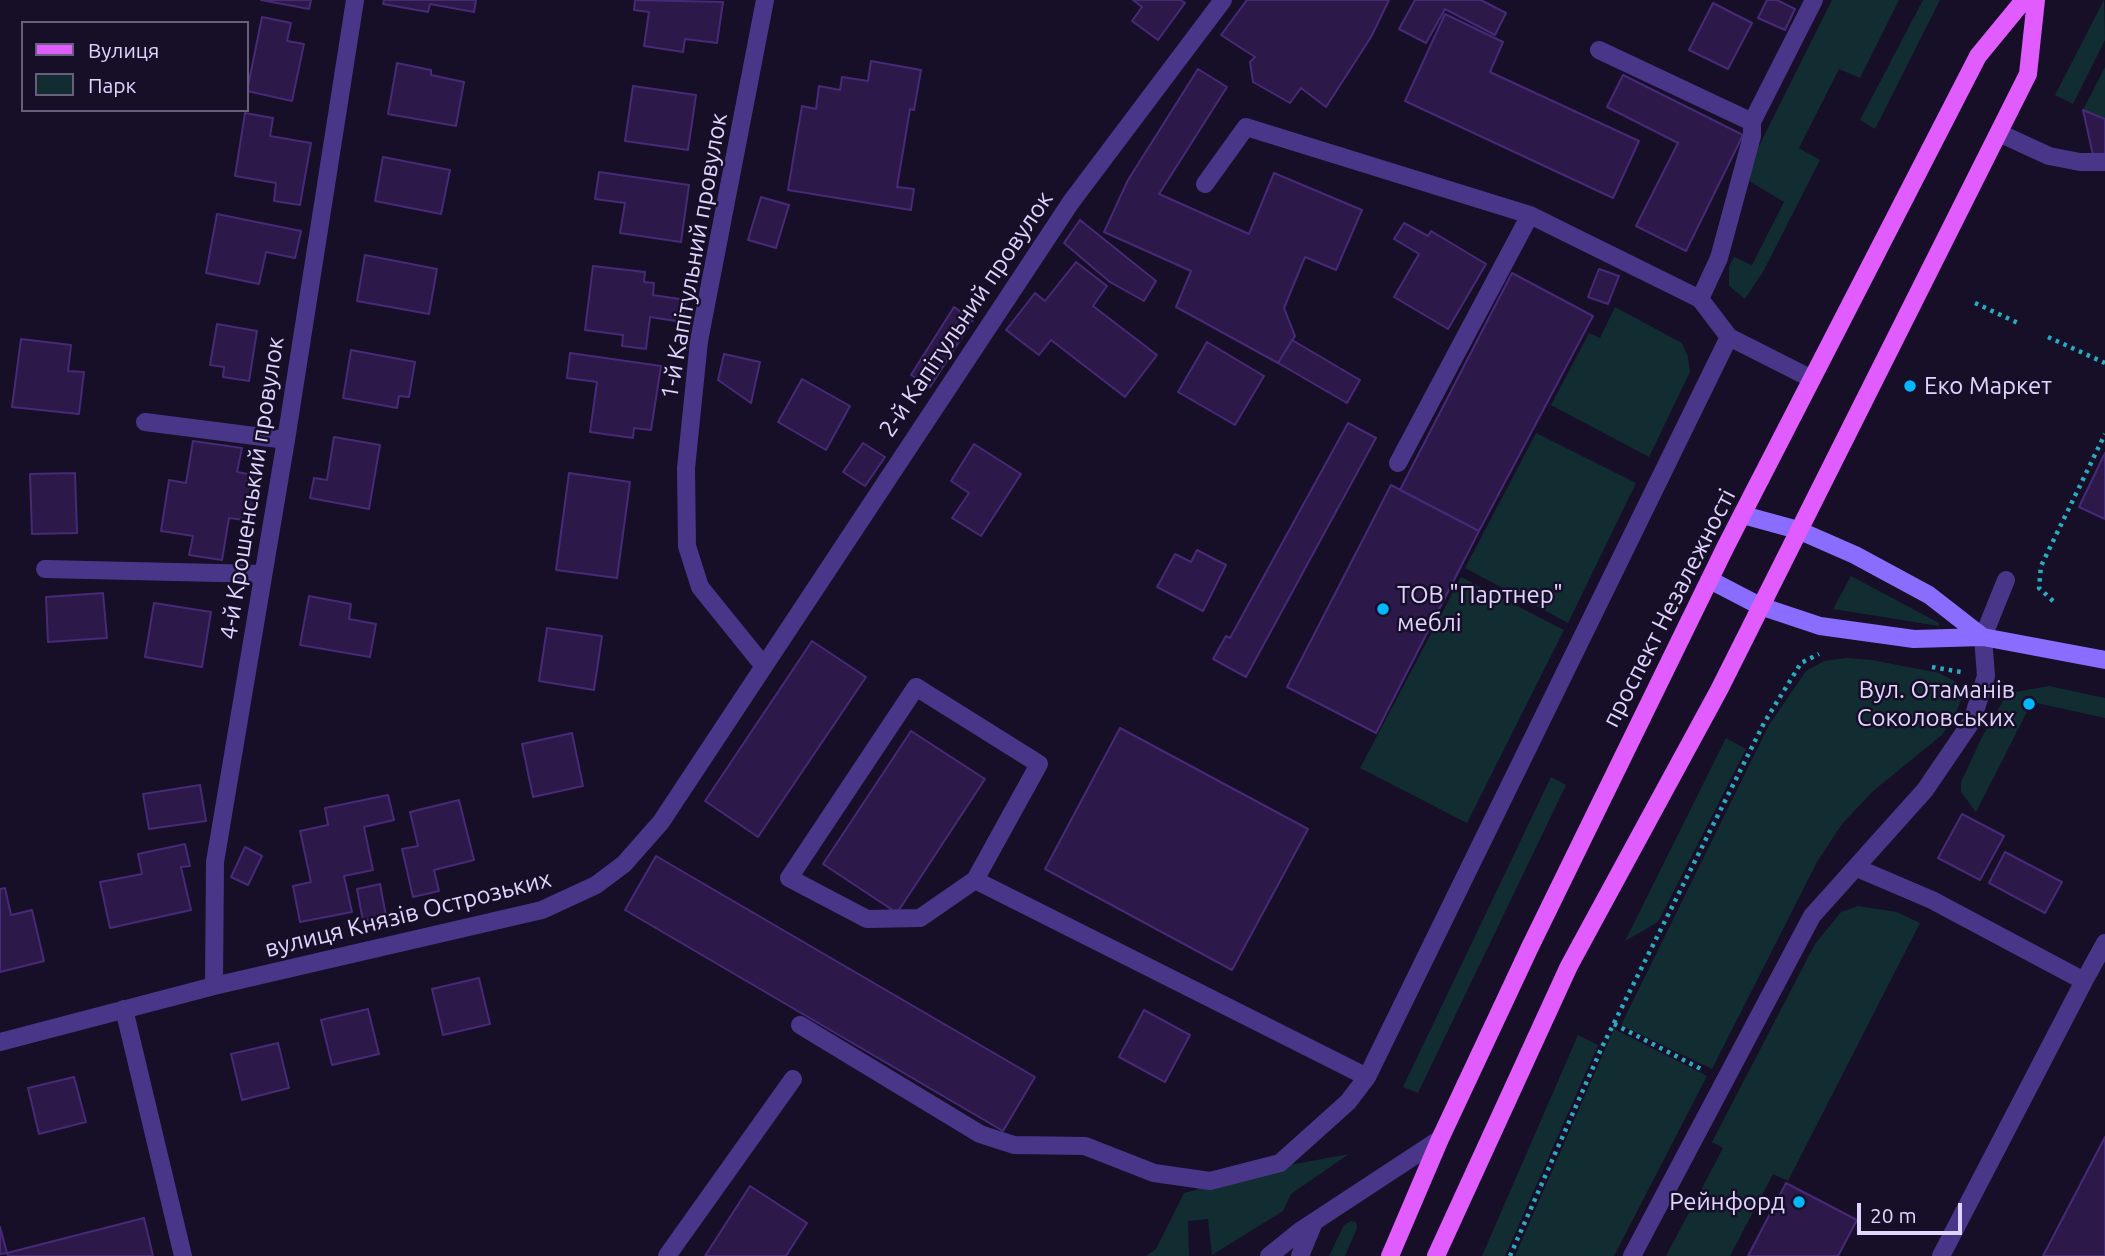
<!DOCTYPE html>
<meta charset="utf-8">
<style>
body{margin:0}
#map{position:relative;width:2105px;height:1256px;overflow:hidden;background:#170e28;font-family:Ubuntu,sans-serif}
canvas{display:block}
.legend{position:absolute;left:21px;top:21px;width:228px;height:91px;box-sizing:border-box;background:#170e28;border:2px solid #685e7e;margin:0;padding:9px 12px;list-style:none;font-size:21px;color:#e1d5ff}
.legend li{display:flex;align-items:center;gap:14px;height:35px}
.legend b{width:35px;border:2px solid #685e7e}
.scale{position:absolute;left:1857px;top:1203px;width:105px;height:32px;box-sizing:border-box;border:4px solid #e1d5ff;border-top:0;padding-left:9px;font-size:21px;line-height:24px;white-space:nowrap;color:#e1d5ff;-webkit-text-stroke:5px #170e28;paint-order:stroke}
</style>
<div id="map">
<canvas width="2105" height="1256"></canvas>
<ul class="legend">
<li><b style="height:9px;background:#e05cff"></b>Вулиця</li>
<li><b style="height:19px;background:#112d32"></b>Парк</li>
</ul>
<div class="scale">20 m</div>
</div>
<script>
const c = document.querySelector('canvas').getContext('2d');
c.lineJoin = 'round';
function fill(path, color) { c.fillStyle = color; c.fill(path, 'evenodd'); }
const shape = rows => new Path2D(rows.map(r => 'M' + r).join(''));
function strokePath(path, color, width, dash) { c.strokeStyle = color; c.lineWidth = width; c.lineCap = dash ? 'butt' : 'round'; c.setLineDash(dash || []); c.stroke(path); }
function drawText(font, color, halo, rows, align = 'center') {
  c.font = font + ' Ubuntu,sans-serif'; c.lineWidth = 5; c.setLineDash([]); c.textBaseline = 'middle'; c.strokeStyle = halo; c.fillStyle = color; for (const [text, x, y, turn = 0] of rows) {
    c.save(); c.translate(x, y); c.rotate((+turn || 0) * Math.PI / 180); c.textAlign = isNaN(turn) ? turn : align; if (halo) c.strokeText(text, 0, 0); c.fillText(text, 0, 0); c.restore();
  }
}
fill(shape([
 [1832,0,1899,0,1860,78,1839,69,1799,148,1820,160,1764,270,1745,299,1729,286,1729,266,1734,257,1752,265,1784,202,1749,181,1752,160],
 [1923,0,1940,0,1875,129,1860,120],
 [2104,0,2105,40,2073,104,2055,95],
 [2105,67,2105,119,2083,110],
 [1615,307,1682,343,1688,357,1690,372,1649,457,1551,405,1589,333,1600,338],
 [1536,433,1636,483,1568,623,1465,568],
 [1851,576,1939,623,1939,626,1833,609],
 [1461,577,1564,630,1467,823,1360,768],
 [1846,658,1872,660,1939,673,1958,683,1961,700,1954,717,1942,735,1873,791,1842,824,1817,862,1712,1069,1621,1025,1769,725,1806,671,1824,661],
 [2049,686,2105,698,2105,718,2032,702,1976,812,1961,792,1961,782,1982,737,2003,701,2015,692],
 [1726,738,1746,749,1658,922,1625,941],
 [1551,777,1566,785,1418,1093,1403,1087],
 [1858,906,1897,912,1920,923,1788,1181,1773,1174,1730,1256,1666,1256,1723,1148,1712,1142,1815,944,1841,912],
 [1614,1029,1707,1076,1614,1256,1515,1256],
 [1578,1035,1598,1045,1505,1256,1482,1256],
 [1349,1154,1291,1194,1283,1211,1212,1255,1208,1219,1188,1221,1189,1256,1146,1256,1156,1249,1184,1193,1279,1167],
 [1351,1221,1356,1222,1357,1228,1345,1256,1329,1256,1344,1225]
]), '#112d32');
const building = shape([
 [261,0,311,0,309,9,261,0],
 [384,0,476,0,474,12,430,4,428,12,383,4,384,0],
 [635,0,723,2,717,43,685,39,683,52,644,46,649,12,634,10,635,0],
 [1133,0,1181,0,1185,3,1158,40,1132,21,1142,7,1133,0],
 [1247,0,1389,0,1371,37,1326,107,1301,88,1290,103,1253,82,1250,62,1255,57,1221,35,1247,0],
 [1415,0,1481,0,1506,13,1495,35,1445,9,1426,43,1399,29,1415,0],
 [1767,0,1777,0,1795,9,1785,30,1758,18,1767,0],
 [1713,3,1752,23,1728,69,1689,50,1713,3],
 [1445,14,1503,42,1490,72,1639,141,1613,198,1405,101,1445,14],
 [262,17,291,23,287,41,304,44,292,101,247,91,262,17],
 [871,61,921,70,914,110,910,109,897,187,914,189,911,210,788,190,802,106,816,109,819,86,840,90,842,77,868,81,871,61],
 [397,63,431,70,431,75,464,82,456,126,388,114,397,63],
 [1198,69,1227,87,1159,194,1249,234,1274,173,1362,210,1336,270,1305,257,1284,308,1295,336,1278,363,1176,307,1191,271,1104,232,1128,180,1198,69],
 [1623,75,1743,135,1686,251,1636,226,1678,143,1607,107,1623,75],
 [633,86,696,95,688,150,625,141,633,86],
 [2083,110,2105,119,2105,161,2093,155,2083,110],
 [245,113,273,118,270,136,311,143,300,205,274,201,276,183,235,176,245,113],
 [383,157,450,170,441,214,375,201,383,157],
 [599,172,689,185,681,242,620,233,625,203,595,199,599,172],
 [761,197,789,205,776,248,748,240,761,197],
 [217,214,301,231,295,258,266,252,259,284,206,273,217,214],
 [1080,220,1156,281,1144,301,1110,282,1064,243,1080,220],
 [1404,223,1428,236,1431,231,1486,264,1448,329,1394,297,1419,254,1394,239,1404,223],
 [365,255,437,269,429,314,357,301,365,255],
 [1076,262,1107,286,1093,306,1157,355,1125,397,1051,340,1039,355,1006,330,1035,293,1045,301,1076,262],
 [593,266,645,272,644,282,654,283,653,295,686,300,682,322,650,317,646,349,622,346,623,335,585,330,593,266],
 [1599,269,1619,276,1608,304,1588,297,1599,269],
 [1512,273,1593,316,1479,531,1400,490,1512,273],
 [954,307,973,320,930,387,911,375,954,307],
 [217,324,257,331,249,381,223,377,224,367,210,365,217,324],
 [21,339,71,345,68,371,84,372,79,414,12,407,21,339],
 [1292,340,1360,380,1347,403,1278,363,1292,340],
 [1207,342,1264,376,1235,425,1178,392,1207,342],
 [351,350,415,362,409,397,399,396,397,408,343,398,351,350],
 [570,353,661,366,651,430,634,428,633,438,590,432,597,382,567,378,570,353],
 [724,354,760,362,751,403,718,380,724,354],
 [802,379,850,406,826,450,778,422,802,379],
 [1348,423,1376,438,1246,677,1213,659,1226,636,1230,638,1348,423],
 [334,437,380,445,369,509,310,498,314,478,327,480,334,437],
 [193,441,242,448,237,472,259,476,252,521,229,518,222,560,189,555,193,536,161,531,169,480,186,483,193,441],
 [863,443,885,457,865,486,843,472,863,443],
 [974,444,1021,474,981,536,952,518,969,493,951,481,974,444],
 [2105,453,2105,519,2079,507,2105,453],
 [75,473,77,533,32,534,30,474,75,473],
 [569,473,630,482,617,578,556,570,569,473],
 [1391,485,1479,531,1376,733,1287,687,1391,485],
 [1197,550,1226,565,1203,611,1157,587,1175,554,1191,562,1197,550],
 [103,593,107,638,48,642,46,597,103,593],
 [309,596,351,604,349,619,376,624,370,657,300,645,309,596],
 [154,603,211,612,202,667,145,657,154,603],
 [547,628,602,636,594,690,539,681,547,628],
 [812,641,866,677,758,837,705,801,812,641],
 [1120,728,1308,829,1232,970,1045,869,1120,728],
 [911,731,985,779,897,913,823,864,911,731],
 [572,733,583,786,533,797,522,744,572,733],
 [200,785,206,821,149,829,143,794,200,785],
 [388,795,394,820,364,827,373,870,344,876,352,912,300,922,293,886,311,882,300,831,328,825,325,808,388,795],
 [459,800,474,860,434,870,439,891,413,897,402,849,418,846,410,812,459,800],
 [1962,814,2004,836,1980,880,1938,858,1962,814],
 [185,844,190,866,181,867,191,910,110,928,100,882,142,874,138,854,185,844],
 [245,847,262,856,248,885,231,877,245,847],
 [2005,852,2062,882,2045,913,1989,883,2005,852],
 [656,856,1035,1077,1003,1131,625,910,656,856],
 [380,884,386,916,363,921,357,889,380,884],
 [5,888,11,915,32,910,44,961,0,972,0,889,5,888],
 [479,978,490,1024,443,1035,432,989,479,978],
 [368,1009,379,1054,332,1065,321,1020,368,1009],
 [1144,1010,1190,1035,1165,1082,1119,1057,1144,1010],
 [278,1043,289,1088,242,1100,231,1054,278,1043],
 [74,1077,86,1122,39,1134,28,1088,74,1077],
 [2105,1137,2105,1256,2043,1256,2105,1137],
 [1786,1183,1857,1220,1838,1256,1748,1256,1786,1183],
 [750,1186,807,1223,786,1256,705,1256,750,1186],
 [144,1218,153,1256,8,1256,7,1253,144,1218],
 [0,1227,7,1253,0,1254,0,1227]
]);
fill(building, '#2c194a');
strokePath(building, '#472a77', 2);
strokePath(shape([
 [1975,303,2018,323],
 [2048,337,2105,363],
 [2053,601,2039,588,2041,566,2105,434],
 [1932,667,1961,672],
 [1614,1024,1703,1070],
 [1510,1256,1602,1047,1764,723,1801,663,1819,654]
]), '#28adc0', 4.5, [3.5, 5]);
strokePath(shape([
 [1599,50,1752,122],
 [1999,133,2049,156,2080,162,2105,162],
 [1205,184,1246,127,1530,215,1700,299],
 [145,422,286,440],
 [1398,463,1530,215],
 [45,569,262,574],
 [1857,868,1932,900,2084,981,1941,1256],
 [975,880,920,918,867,919,789,878,916,687,1039,764,975,880,1367,1077],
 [2084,981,2105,943],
 [124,1009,183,1256],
 [800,1025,980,1134,1014,1145,1085,1146,1154,1173,1210,1181,1280,1163,1348,1102,1367,1077,1729,337],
 [667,1256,793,1079],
 [1269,1256,1300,1231,1440,1139],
 [1300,1256,1314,1222],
 [1632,1256,1812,916,1925,790,1972,721,1986,676,1983,637,2006,580]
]), '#493689', 18);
strokePath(shape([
 [1812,379,1729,337,1700,299,1719,258,1752,136,1752,122,1814,0],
 [763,665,700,587,687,546,686,468,699,341,765,0],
 [214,986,215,862,286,440,355,0],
 [0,1042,214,986,542,910,596,885,624,864,661,822,1071,202,1223,0]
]), '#493689', 18);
strokePath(shape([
 [1743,515,1798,530,1855,555,1929,595,1983,637],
 [1710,580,1760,606,1820,626,1914,639,1983,637,2105,660]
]), '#8a6cff', 18);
strokePath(shape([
 [1390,1256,1440,1139,1530,947,1726,546,1978,56,2024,0],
 [1436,1256,1569,966,1719,690,2028,74,2036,0]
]), '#e05cff', 18);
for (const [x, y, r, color] of [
 [1910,386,7,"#01b7ff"],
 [1383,609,7,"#01b7ff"],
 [2029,704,7,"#01b7ff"],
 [1799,1202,7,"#01b7ff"]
]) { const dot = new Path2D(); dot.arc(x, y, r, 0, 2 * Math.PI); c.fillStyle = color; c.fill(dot); strokePath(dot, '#170e28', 2.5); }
drawText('24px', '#e1d5ff', '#170e28', [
 ["1-й Капітульний провулок",694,256,-80],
 ["2-й Капітульний провулок",966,314,-56],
 ["4-й Крошенський провулок",252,488,-81],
 ["проспект Незалежності",1669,608,-63],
 ["вулиця Князів Острозьких",408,914,-14]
]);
drawText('24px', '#e1d5ff', '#170e28', [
 ["Еко Маркет",1924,386],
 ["ТОВ \"Партнер\"",1397,595],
 ["меблі",1397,623],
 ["Вул. Отаманів",2015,690,"right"],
 ["Соколовських",2015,718,"right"],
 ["Рейнфорд",1785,1202,"right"]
], 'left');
</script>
